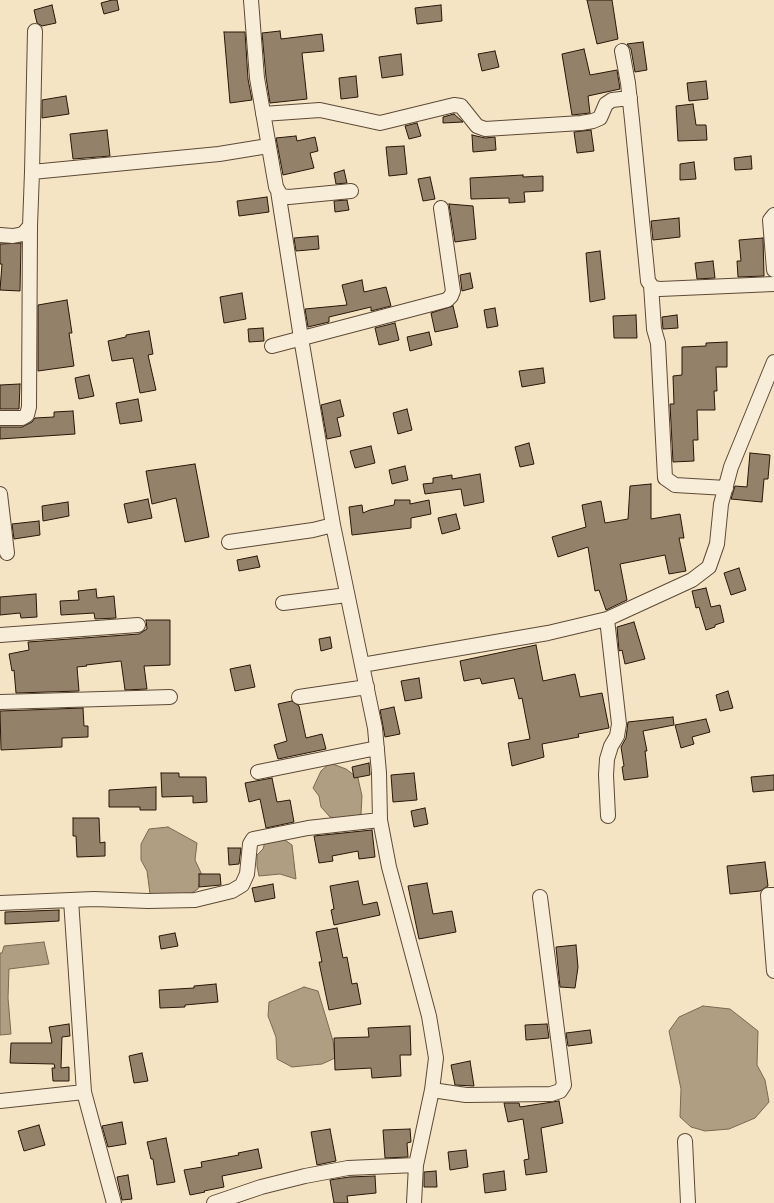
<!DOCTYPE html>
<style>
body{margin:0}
canvas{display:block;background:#f5e4c3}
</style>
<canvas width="774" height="1203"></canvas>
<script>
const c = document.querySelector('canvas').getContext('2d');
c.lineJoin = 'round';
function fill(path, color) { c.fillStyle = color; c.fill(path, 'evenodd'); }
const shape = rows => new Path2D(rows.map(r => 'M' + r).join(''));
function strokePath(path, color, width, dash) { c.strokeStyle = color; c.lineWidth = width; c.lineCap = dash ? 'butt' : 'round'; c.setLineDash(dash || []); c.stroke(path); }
const water = shape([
 [330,763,346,769,358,778,362,796,361,814,349,820,330,817,321,807,319,796,313,788,321,771,330,763],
 [168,827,197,843,195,860,202,875,198,889,182,899,150,894,147,871,141,860,141,844,149,829,168,827],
 [282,838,292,845,296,879,280,874,259,876,257,866,257,855,263,849,265,842,282,838],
 [44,942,49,964,9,969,8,998,11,1034,0,1035,0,953,2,953,4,946,44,942],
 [304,987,318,991,333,1041,335,1058,322,1064,292,1067,277,1059,276,1037,268,1016,269,1002,304,987],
 [703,1006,730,1009,758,1031,757,1065,765,1080,769,1102,755,1118,729,1129,705,1131,691,1127,680,1117,681,1089,669,1031,679,1017,703,1006]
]);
fill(water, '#b09e83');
strokePath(water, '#7a6852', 1);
const building = shape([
 [112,0,117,0,119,10,104,14,101,3,112,0],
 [587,0,612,0,618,39,597,44,587,0],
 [52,5,56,23,42,26,37,23,34,10,52,5],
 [441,5,442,21,417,24,415,8,441,5],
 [280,31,281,39,322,34,324,51,302,53,307,99,270,103,266,77,262,33,280,31],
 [224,32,245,32,248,79,252,100,230,103,224,32],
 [643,42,647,70,635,72,631,49,627,44,643,42],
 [584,49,590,75,617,70,620,89,588,96,590,113,572,115,562,54,584,49],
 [495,51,499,67,482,71,478,54,495,51],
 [401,54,403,75,382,78,379,57,401,54],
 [356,76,358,97,341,99,339,78,356,76],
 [706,81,708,99,689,101,687,83,706,81],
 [66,96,69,114,42,118,42,100,66,96],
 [693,104,696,125,706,125,707,140,678,141,676,106,693,104],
 [454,114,463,122,443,123,443,117,454,114],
 [417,123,421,136,409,139,405,126,417,123],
 [107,130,110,156,73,159,70,134,107,130],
 [591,130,594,151,577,153,574,132,591,130],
 [472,135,485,138,495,137,496,150,473,152,472,135],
 [296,136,297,141,315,137,318,151,310,153,314,168,283,175,276,138,296,136],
 [404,146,407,174,389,176,386,147,404,146],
 [751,156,752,169,735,170,734,158,751,156],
 [694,162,696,179,680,180,680,164,694,162],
 [344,170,347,183,336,184,334,173,344,170],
 [523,175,523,177,543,176,543,191,524,192,525,202,509,203,509,198,471,199,470,178,523,175],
 [430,177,435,199,423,201,418,179,430,177],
 [267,197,269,212,239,216,237,201,267,197],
 [347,200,349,210,335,212,334,201,347,200],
 [449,204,473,206,476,239,455,242,449,204],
 [679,218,680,237,653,240,651,221,679,218],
 [318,236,319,249,296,251,294,238,318,236],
 [763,238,764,276,738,277,737,261,741,261,739,240,763,238],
 [21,243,20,291,0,290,2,264,0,264,0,244,21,243],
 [600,251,605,299,590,302,586,253,600,251],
 [713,261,715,278,697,279,695,263,713,261],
 [470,273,473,288,462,291,460,275,470,273],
 [362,280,364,292,386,287,391,306,371,311,371,307,329,317,329,322,308,327,305,309,347,305,342,285,362,280],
 [242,293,246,319,224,323,220,297,242,293],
 [67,300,72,333,69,333,74,366,38,371,38,305,67,300],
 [453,306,458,327,435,332,431,313,453,306],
 [495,308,498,326,487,328,484,310,495,308],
 [636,315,637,338,614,338,613,316,636,315],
 [677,315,678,328,663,329,662,317,677,315],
 [395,323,399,340,379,345,375,328,395,323],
 [263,328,264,341,249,342,248,329,263,328],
 [149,331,153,354,148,355,156,390,140,393,133,358,112,361,108,341,126,337,126,335,149,331],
 [429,332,432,345,410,351,407,337,429,332],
 [727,342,727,367,716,367,717,391,714,391,715,410,697,410,698,440,693,440,694,461,673,462,670,404,674,404,673,376,682,375,682,347,706,346,706,343,727,342],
 [543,368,545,383,522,387,519,371,543,368],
 [89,375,94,396,79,399,75,378,89,375],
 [20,384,19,409,0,409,0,385,20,384],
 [138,399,142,421,120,424,116,403,138,399],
 [340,400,344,416,337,418,341,436,327,439,321,405,340,400],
 [407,409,412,430,398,434,393,413,407,409],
 [73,411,75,434,0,439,0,427,22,427,32,422,35,418,54,417,54,412,73,411],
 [529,443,534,464,520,467,515,447,529,443],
 [371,446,375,463,355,468,350,451,371,446],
 [750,453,770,455,768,479,764,479,762,502,731,499,735,486,747,487,750,453],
 [195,464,209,537,185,542,176,498,152,504,146,471,195,464],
 [405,466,408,480,392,484,389,470,405,466],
 [480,474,484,502,464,506,461,489,425,494,423,484,433,483,433,478,452,475,452,479,480,474],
 [651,484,651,519,680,514,684,538,679,538,686,571,669,574,665,555,620,564,627,600,606,610,599,590,595,591,588,547,558,557,552,537,586,527,582,505,601,501,605,523,628,519,630,486,651,484],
 [148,499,152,518,128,523,124,504,148,499],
 [395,500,410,500,410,504,429,500,431,514,411,518,411,528,352,535,349,507,362,505,363,513,370,510,394,505,395,500],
 [68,502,69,516,43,521,42,506,68,502],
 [456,514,460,529,442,534,438,518,456,514],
 [39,521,40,535,14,539,12,524,39,521],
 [257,556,260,567,239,571,237,560,257,556],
 [739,568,746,590,731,595,724,573,739,568],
 [706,588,711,607,720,605,724,622,715,625,715,627,706,630,699,607,696,608,692,591,706,588],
 [96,589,97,598,114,596,116,618,95,619,94,613,61,615,60,601,79,600,78,591,96,589],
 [36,594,37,617,21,618,20,613,0,615,0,597,36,594],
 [146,620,170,620,170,665,144,666,147,689,125,690,121,661,86,665,87,666,77,667,79,691,16,693,14,670,12,671,9,654,29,650,28,642,139,634,147,629,146,620],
 [634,622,645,659,625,664,622,650,619,651,617,627,634,622],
 [330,637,332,648,321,651,319,639,330,637],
 [536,645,543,681,575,674,580,697,602,693,609,728,578,734,579,737,542,744,544,757,512,766,508,743,530,739,522,698,519,699,514,678,482,684,480,678,464,681,460,661,536,645],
 [250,665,255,687,235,691,230,669,250,665],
 [419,678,422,698,405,701,401,681,419,678],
 [728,691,733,708,720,711,716,695,728,691],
 [292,701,299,706,306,738,322,734,326,749,278,759,274,745,287,741,278,704,292,701],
 [394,707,400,734,385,737,380,710,394,707],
 [83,708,84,726,88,726,88,737,62,738,62,747,1,750,0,711,83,708],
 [673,717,674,725,643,731,647,751,645,751,648,777,624,780,622,767,624,766,621,747,626,738,628,722,673,717],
 [706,719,710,732,692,737,694,744,681,748,675,725,706,719],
 [369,763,370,775,354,778,352,767,369,763],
 [161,773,179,773,179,777,206,777,207,802,193,803,193,796,162,797,161,773],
 [414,773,417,800,393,802,391,775,414,773],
 [774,775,774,790,753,792,751,777,774,775],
 [272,778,277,802,290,800,294,822,266,828,260,799,249,802,245,783,272,778],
 [156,787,156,810,140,810,140,807,109,807,109,790,156,787],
 [425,808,428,824,414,827,411,811,425,808],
 [73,818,99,818,100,843,105,842,105,856,77,857,76,836,73,836,73,818],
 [372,830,375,857,359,859,358,851,332,856,333,861,319,863,314,836,372,830],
 [228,848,241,848,239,864,229,865,228,848],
 [765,862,768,886,760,891,730,894,727,866,765,862],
 [199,874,220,874,221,885,199,887,199,874],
 [358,881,363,905,377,902,380,915,334,925,331,910,334,909,330,886,358,881],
 [427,883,433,914,452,911,456,932,419,939,408,886,427,883],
 [273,884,275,898,255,902,252,888,273,884],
 [59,910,59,921,5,924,5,912,59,910],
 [337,928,343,958,347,957,352,984,357,983,361,1004,329,1010,319,962,322,962,316,932,337,928],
 [175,933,178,946,161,949,159,936,175,933],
 [576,945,578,967,575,988,560,987,556,947,576,945],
 [216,984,218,1002,185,1005,185,1007,160,1008,159,990,194,988,194,986,216,984],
 [69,1024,70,1036,62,1037,61,1068,69,1067,69,1081,53,1081,52,1068,55,1068,54,1064,10,1063,11,1043,52,1043,49,1027,69,1024],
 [547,1024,549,1038,526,1040,525,1025,547,1024],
 [410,1026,411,1055,400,1055,401,1076,372,1078,371,1068,335,1070,334,1038,369,1037,368,1028,410,1026],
 [590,1030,592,1043,568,1046,566,1033,590,1030],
 [142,1053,148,1081,134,1083,129,1056,142,1053],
 [470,1061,474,1086,455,1085,451,1065,470,1061],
 [559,1101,563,1123,541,1128,547,1172,526,1175,524,1160,529,1159,523,1119,508,1122,504,1103,519,1103,520,1107,559,1101],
 [122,1122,126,1144,108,1147,102,1126,122,1122],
 [39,1125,45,1145,24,1151,18,1131,39,1125],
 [330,1129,336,1161,317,1165,311,1132,330,1129],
 [410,1129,411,1142,407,1143,408,1157,385,1158,383,1130,410,1129],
 [166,1138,175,1182,157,1185,153,1159,151,1159,147,1142,166,1138],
 [258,1149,262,1168,222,1176,224,1187,204,1191,205,1192,190,1195,184,1170,202,1167,201,1162,239,1155,238,1153,258,1149],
 [466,1150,468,1167,450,1170,448,1152,466,1150],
 [436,1171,437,1187,424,1187,424,1172,436,1171],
 [504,1171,506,1190,485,1193,483,1174,504,1171],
 [128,1175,132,1199,122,1200,117,1177,128,1175],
 [375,1176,376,1193,347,1196,348,1203,334,1203,330,1180,349,1177,375,1176]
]);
fill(building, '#938269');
strokePath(building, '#291708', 1);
const street = shape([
 [251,0,257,78,276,187,281,196,289,197,351,191],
 [622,51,628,83,632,120,648,281,653,288,660,289,774,284],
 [263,114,320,110,380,123,454,105,461,106,477,126,485,129,581,123,593,121,600,118,606,104,612,100,630,98],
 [32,172,35,31],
 [278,191,301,338,333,525,375,728,379,773,380,820,389,867,429,1016,436,1058,432,1090,416,1165,414,1203],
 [774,215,770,220,774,270],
 [0,235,13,236,23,234,30,226,32,172,219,154,268,146],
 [651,285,654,329,658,343,665,478,675,485,726,488],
 [272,346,447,300,451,296,453,291,441,208],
 [0,418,22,418,27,415,29,407,30,226],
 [0,494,7,553],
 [229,542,313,530,333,525],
 [283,603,347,595],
 [607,619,619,724,617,736,611,746,607,759,606,775,608,816],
 [0,635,138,625],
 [362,665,548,633,607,619,692,580,709,567,717,544,721,504,731,467,774,362],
 [299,697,367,687],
 [0,702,170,697],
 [258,772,377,748],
 [774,895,768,895,774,971],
 [71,900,84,1092,114,1203],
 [0,903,94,899,148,901,195,900,232,891,242,885,247,874,250,844,253,839,308,828,380,820],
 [432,1090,466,1095,551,1094,560,1091,564,1085,540,897],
 [0,1101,84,1092],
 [685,1141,688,1203],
 [214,1203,261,1187,305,1176,348,1168,416,1165]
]);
strokePath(street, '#5c4a37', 16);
strokePath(street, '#f8edd8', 14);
</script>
